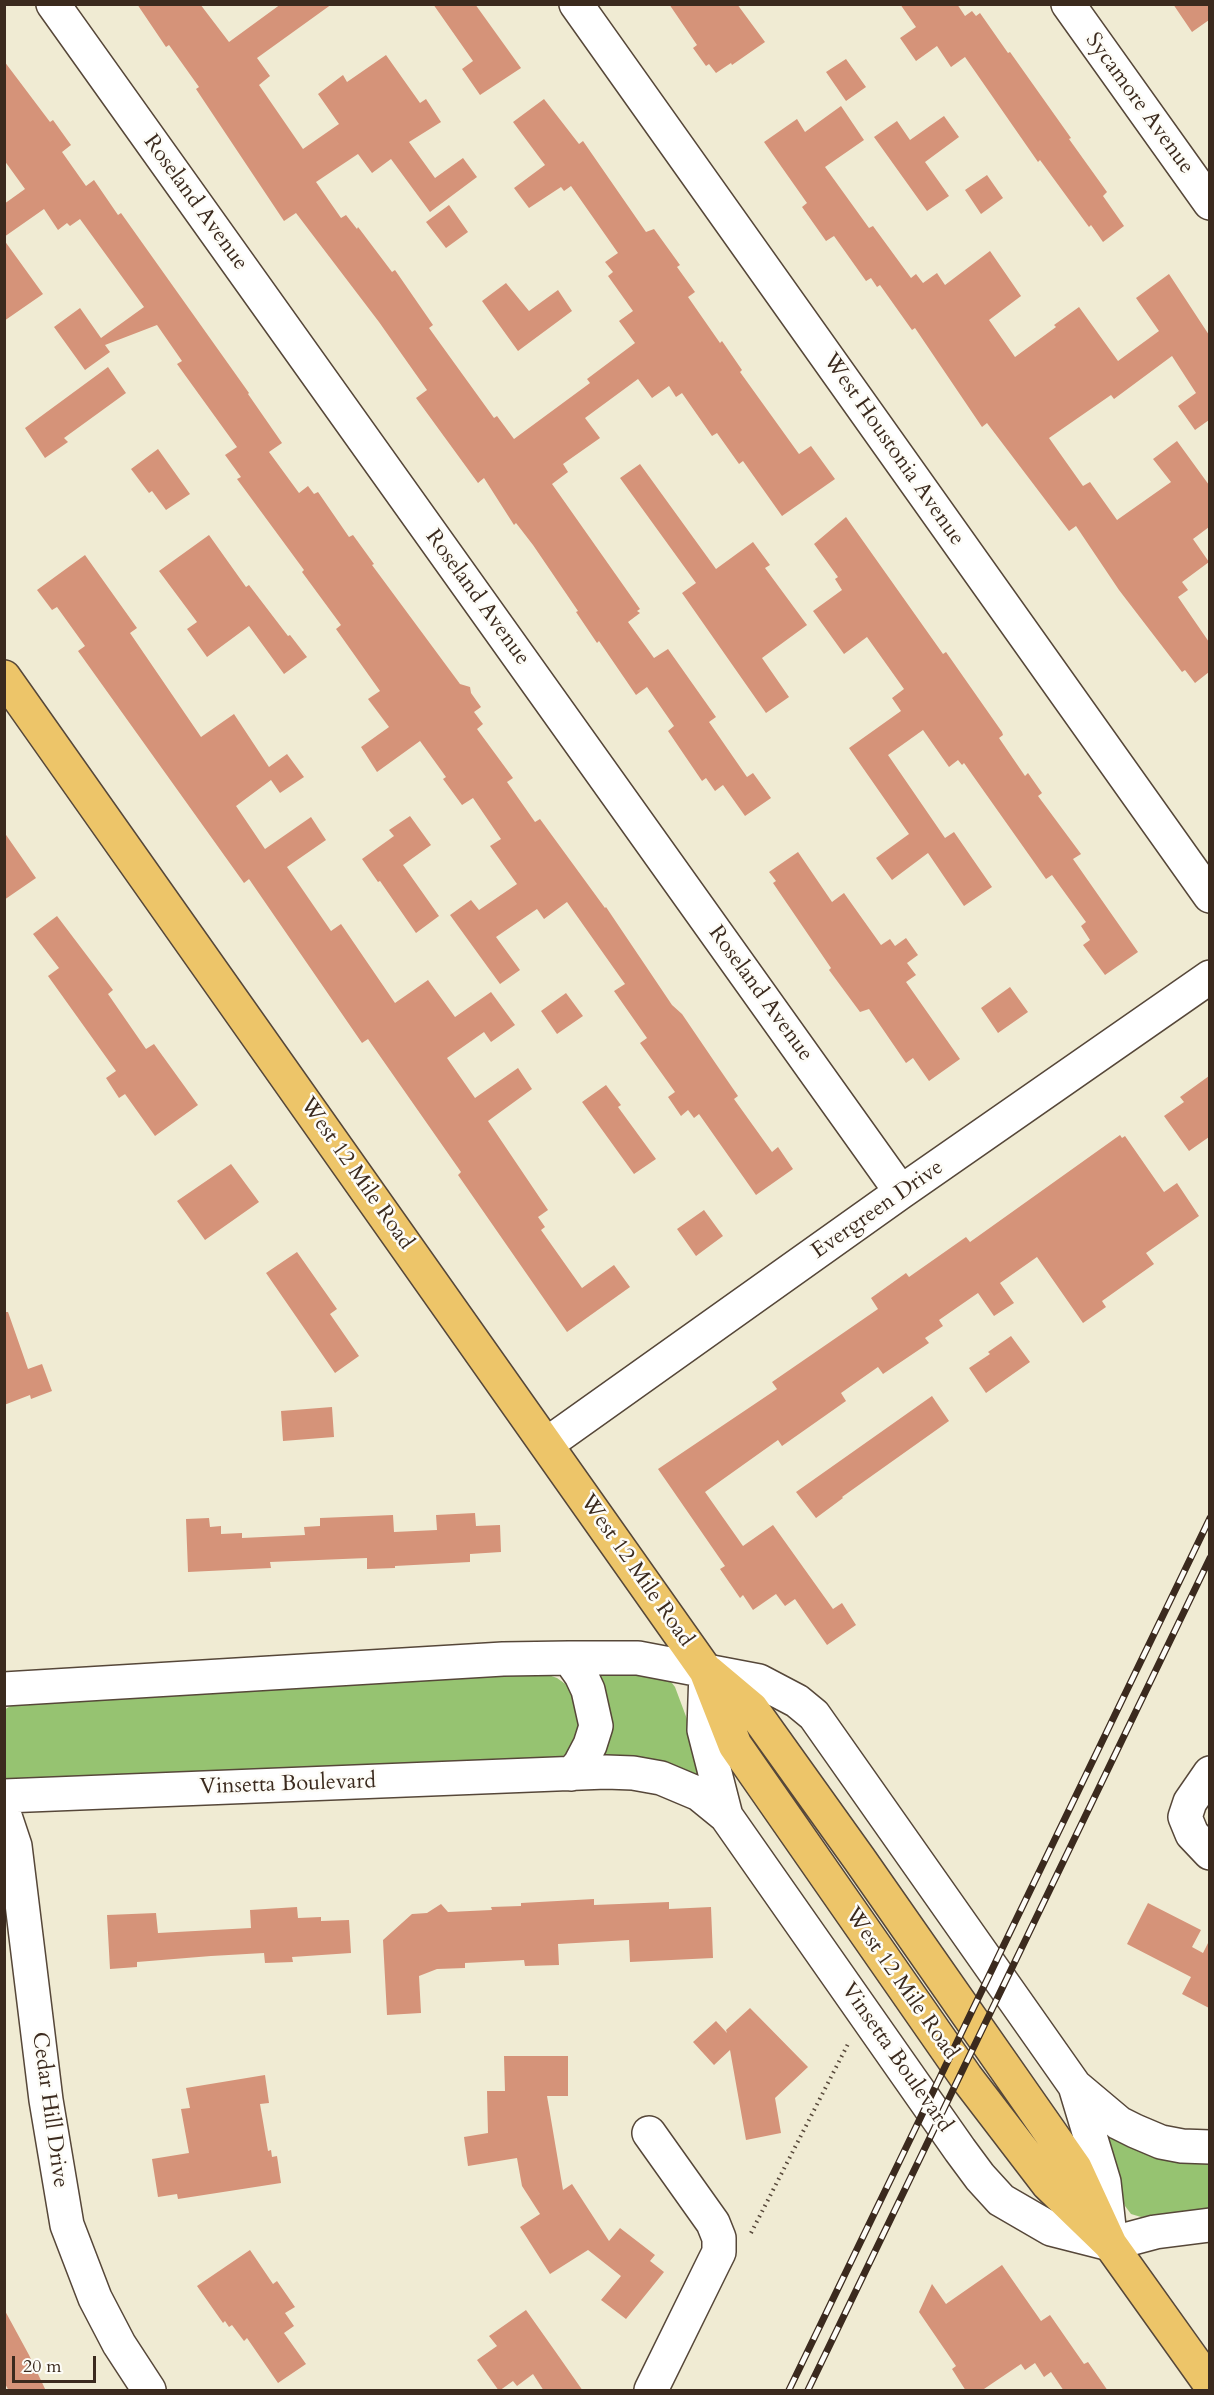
<!DOCTYPE html>
<style>
body{margin:0}
#map{position:relative;width:1214px;height:2395px;overflow:hidden;background:#f0ebd3;font-family:Cardo,serif}
canvas{display:block}
.frame{position:absolute;inset:0;border:6px solid #3b2a1e;pointer-events:none}
.scale{position:absolute;left:12px;top:2356px;width:84px;height:27px;box-sizing:border-box;border:3px solid #3b2a1e;border-top:0;padding-left:8px;font-size:18px;line-height:21px;white-space:nowrap;color:#3b2a1e;-webkit-text-stroke:4px #fdfcf7;paint-order:stroke}
</style>
<div id="map">
<canvas width="1214" height="2395"></canvas>
<div class="frame"></div>
<div class="scale">20 m</div>
</div>
<script>
const c = document.querySelector('canvas').getContext('2d');
c.lineJoin = 'round';
function fill(path, color) { c.fillStyle = color; c.fill(path, 'evenodd'); }
const shape = rows => new Path2D(rows.map(r => 'M' + r).join(''));
function strokePath(path, color, width, dash) { c.strokeStyle = color; c.lineWidth = width; c.lineCap = dash ? 'butt' : 'round'; c.setLineDash(dash || []); c.stroke(path); }
function drawText(font, color, halo, rows, align = 'center') {
  c.font = font + ' Cardo,serif'; c.lineWidth = 5; c.setLineDash([]); c.textBaseline = 'middle'; c.strokeStyle = halo; c.fillStyle = color; for (const [text, x, y, turn = 0] of rows) {
    c.save(); c.translate(x, y); c.rotate((+turn || 0) * Math.PI / 180); c.textAlign = isNaN(turn) ? turn : align; if (halo) c.strokeText(text, 0, 0); c.fillText(text, 0, 0); c.restore();
  }
}
fill(shape([
 [540,1672,557,1678,571,1688,584,1716,573,1748,559,1759,8,1783,5,1778,4,1710,20,1700],
 [608,1673,669,1679,675,1687,709,1778,700,1778,679,1767,636,1756,601,1757,598,1679,601,1674],
 [1097,2131,1209,2160,1209,2208,1141,2217,1131,2214,1125,2206]
]), '#96c371');
fill(shape([
 [137,4,200,4,229,42,281,4,332,4,257,58,270,76,259,85,303,149,339,124,318,94,343,75,347,82,386,55,420,103,426,99,441,122,409,142,435,178,463,158,477,177,430,212,391,159,372,173,358,154,316,182,341,218,346,215,357,229,358,227,392,272,395,270,433,325,429,328,494,418,497,416,514,439,590,383,587,379,635,343,619,321,633,311,608,276,613,272,605,262,618,253,571,186,564,191,561,187,529,208,514,188,545,165,513,122,544,99,579,144,583,141,646,232,654,229,680,265,677,267,695,292,688,297,720,343,722,341,742,370,740,372,799,454,811,446,835,479,782,516,743,461,739,464,717,433,712,436,682,393,676,397,669,386,652,398,638,379,585,418,600,438,563,464,568,472,552,484,640,609,637,611,640,613,628,622,654,658,668,649,716,717,709,722,747,777,753,773,771,798,745,816,723,785,715,791,706,778,702,781,668,731,674,726,647,687,636,695,599,641,597,643,576,612,578,611,533,545,516,523,514,525,484,478,478,483,416,398,427,390,379,322,296,213,284,221,196,89,199,87,169,45,166,47],
 [433,4,475,4,521,68,480,95,462,69,473,61],
 [669,4,737,4,765,42,732,65,731,63,716,73,709,64,706,66,693,48,697,45],
 [900,4,957,4,965,16,972,11,976,16,980,13,1008,53,1010,52,1071,138,1069,139,1107,192,1103,196,1124,226,1103,242,1091,225,1089,227,1040,160,1038,162,965,57,951,67,937,46,916,61,900,38,916,27],
 [1173,4,1209,4,1209,20,1192,32],
 [846,59,866,87,846,101,826,72],
 [4,61,50,122,53,120,71,145,62,152,86,186,94,180,118,215,121,213,249,393,248,394,282,443,269,452,299,493,308,486,314,494,318,492,349,537,353,535,374,564,372,565,460,684,470,687,471,693,481,707,474,712,483,724,477,729,513,778,507,782,535,822,540,819,605,908,606,907,672,1005,682,1014,716,1064,738,1096,734,1099,772,1152,778,1147,793,1169,756,1195,699,1114,694,1118,688,1110,681,1116,668,1097,675,1092,640,1043,647,1038,614,991,625,984,567,902,544,919,537,909,496,937,520,970,500,984,450,915,471,900,479,910,517,884,490,846,501,839,473,798,462,805,443,779,446,777,420,741,377,772,361,747,389,727,368,699,380,691,336,629,341,625,302,572,304,570,237,479,241,477,225,455,237,447,177,364,182,361,157,325,105,345,110,352,85,370,54,327,80,308,101,338,144,307,80,219,70,226,67,223,58,230,44,209,4,237,4,204,25,189,4,160],
 [841,106,864,140,825,167,869,228,873,226,911,278,916,274,923,283,937,273,945,285,990,251,1021,296,989,320,1015,357,1056,327,1054,325,1079,307,1118,361,1159,331,1136,298,1169,274,1209,335,1209,420,1195,430,1178,406,1196,393,1172,356,1114,399,1111,395,1049,438,1083,486,1090,482,1117,520,1171,482,1153,459,1177,441,1209,485,1209,527,1193,539,1209,562,1182,582,1188,590,1178,597,1209,642,1209,672,1195,683,1185,670,1182,672,1119,590,1076,526,1069,531,987,423,982,427,915,328,912,330,880,285,877,287,871,278,866,281,834,236,826,241,802,207,807,203,764,142,797,119,805,132],
 [944,116,959,137,925,162,949,196,927,211,874,137,897,121,910,140],
 [987,175,1003,198,981,214,965,190],
 [449,205,468,232,446,248,426,222],
 [4,240,43,294,4,321],
 [506,283,529,311,558,290,572,311,518,351,482,301],
 [108,367,126,393,64,438,68,442,45,458,25,428],
 [158,449,190,494,166,510,152,491,149,493,131,469],
 [640,464,716,569,753,542,770,565,765,568,807,625,762,658,789,697,766,713,682,593,696,583,620,478],
 [846,517,943,654,946,652,1002,732,1003,735,999,738,1025,776,1028,773,1042,793,1038,796,1081,854,1073,859,1138,952,1105,975,1083,945,1090,940,1081,926,1086,922,1052,875,1046,879,964,763,962,765,958,760,949,767,923,730,888,755,945,838,954,832,992,887,964,906,928,853,892,880,876,858,909,834,849,748,901,711,892,698,904,689,867,637,844,654,813,611,842,590,835,579,838,577,814,544],
 [209,535,246,587,249,585,288,636,290,635,307,657,284,674,249,626,207,657,187,629,197,622,159,571],
 [85,555,137,628,130,633,201,737,234,714,269,767,287,754,304,777,280,793,271,780,236,806,265,849,311,817,326,840,287,867,331,931,341,924,395,1003,428,980,455,1017,491,992,515,1025,491,1042,484,1032,447,1058,475,1098,518,1068,532,1089,488,1121,548,1210,538,1217,545,1227,541,1230,582,1288,614,1265,630,1287,567,1332,458,1175,461,1172,368,1039,362,1043,249,879,244,883,78,651,85,646,57,607,52,610,37,590],
 [410,816,431,845,403,865,439,916,416,933,380,881,378,882,362,859,394,836,389,830],
 [4,832,36,878,4,900],
 [798,852,832,902,844,893,881,945,890,939,895,946,906,938,918,955,907,963,916,975,906,982,960,1059,929,1081,913,1058,906,1063,869,1009,860,1012,829,970,831,968,773,883,776,881,769,872],
 [57,916,113,990,108,994,146,1049,154,1044,198,1105,155,1136,125,1094,119,1098,106,1078,116,1071,48,976,59,968,33,934],
 [1010,987,1028,1012,998,1033,981,1008],
 [566,993,583,1016,557,1034,541,1011],
 [1209,1076,1209,1137,1189,1151,1164,1116,1184,1102,1180,1097],
 [606,1085,621,1105,618,1107,656,1159,634,1174,582,1102],
 [1120,1135,1122,1138,1125,1136,1164,1192,1177,1183,1199,1216,1146,1253,1154,1264,1102,1301,1106,1307,1083,1323,1037,1257,1000,1283,1014,1303,994,1316,978,1293,939,1320,943,1326,925,1338,929,1343,883,1374,878,1367,841,1393,846,1401,782,1446,778,1440,705,1492,743,1546,773,1525,833,1609,842,1603,856,1625,827,1645,795,1599,785,1606,776,1594,753,1610,743,1595,740,1598,720,1569,725,1566,658,1469,777,1389,772,1382,878,1309,871,1298,906,1273,909,1277,966,1237,970,1242],
 [231,1164,259,1202,205,1240,177,1201],
 [704,1210,723,1236,696,1256,677,1229],
 [297,1252,337,1309,330,1314,359,1356,335,1373,266,1273],
 [4,1312,8,1312,28,1369,42,1364,52,1391,31,1399,30,1395,4,1405],
 [1011,1336,1030,1362,986,1393,969,1368,990,1354,988,1352],
 [932,1396,949,1421,842,1497,843,1498,816,1518,796,1492],
 [332,1407,334,1437,283,1441,281,1411],
 [475,1513,476,1526,500,1525,501,1552,470,1554,470,1562,395,1566,395,1568,367,1569,367,1558,270,1562,271,1568,188,1572,186,1519,209,1518,210,1527,221,1526,221,1534,242,1533,242,1538,305,1535,304,1527,320,1526,320,1518,393,1515,394,1532,437,1530,436,1515],
 [594,1899,594,1905,669,1902,669,1909,711,1907,713,1958,630,1962,629,1940,558,1944,559,1965,525,1966,524,1960,465,1963,465,1968,437,1969,419,1976,421,2013,387,2015,383,1940,412,1914,427,1913,441,1904,448,1912,492,1910,491,1907,521,1906,521,1903],
 [1148,1903,1201,1930,1192,1947,1203,1953,1209,1941,1209,2008,1182,1994,1191,1977,1127,1944],
 [297,1907,298,1918,321,1917,321,1921,349,1920,351,1953,292,1957,293,1962,265,1963,264,1953,211,1956,137,1962,137,1967,110,1969,107,1915,156,1913,158,1933,251,1928,250,1910],
 [750,2008,808,2067,775,2098,781,2133,746,2140,730,2050,714,2065,693,2042,716,2021,727,2033,726,2030],
 [504,2056,568,2056,568,2096,547,2096,563,2190,572,2184,609,2241,620,2228,655,2255,650,2261,664,2272,626,2319,601,2300,621,2276,588,2250,550,2274,520,2227,540,2214,522,2186,517,2158,468,2166,464,2137,488,2133,487,2091,505,2091],
 [265,2075,269,2103,260,2104,268,2151,271,2150,272,2157,277,2156,281,2183,178,2199,177,2194,158,2197,152,2159,189,2153,181,2109,190,2108,186,2088],
 [250,2250,273,2284,277,2281,295,2307,285,2313,294,2326,284,2333,306,2364,278,2383,247,2338,244,2341,232,2325,229,2327,225,2321,223,2323,197,2286],
 [1002,2265,1041,2321,1050,2315,1084,2364,1088,2362,1108,2391,1064,2391,1051,2372,1044,2377,1035,2363,1025,2370,1021,2364,981,2391,966,2391,952,2369,956,2366,919,2312,932,2284,946,2304],
 [4,2309,29,2355,46,2391,9,2391,4,2382],
 [526,2310,555,2351,583,2391,544,2391,533,2374,517,2386,513,2381,499,2391,477,2360,497,2346,489,2336]
]), '#d59379');
const minor = shape([
 [53,4,901,1192],
 [576,4,1210,896],
 [1068,4,1210,203],
 [547,1444,901,1192,1210,977],
 [569,1658,581,1675,588,1690,596,1726,590,1745,580,1764,571,1774],
 [706,1671,704,1730,726,1816],
 [4,1689,503,1659,569,1658,638,1658,759,1681,797,1701,814,1715,1075,2086,1119,2123,1135,2131,1161,2142,1182,2146,1210,2147],
 [1210,1773,1190,1802,1185,1817,1192,1834,1210,1853],
 [4,1796,606,1772,633,1773,661,1778,699,1794,726,1816,960,2150,980,2177,1001,2200,1051,2229,1110,2244,1155,2232,1210,2225],
 [4,1813,15,1846,46,2100,67,2225,95,2298,119,2344,149,2390],
 [1075,2086,1104,2182,1110,2236],
 [649,2133,713,2223,719,2238,719,2252,714,2262,651,2390]
]);
const major = shape([
 [4,677,706,1671,735,1745,966,2077,1048,2184,1110,2244],
 [708,1672,752,1709,860,1860,1075,2168,1110,2244,1210,2384]
]);
strokePath(minor, '#564739', 36);
strokePath(major, '#564739', 36);
strokePath(shape([
 [751,2233,849,2042]
]), '#564739', 4, [1.5, 4.5]);
strokePath(minor, '#fff', 33);
strokePath(major, '#edc569', 33);
const rail = shape([
 [789,2390,1210,1518],
 [808,2390,1210,1558]
]);
strokePath(rail, '#3b2a1e', 7);
strokePath(rail, '#fdfcf7', 4.5, [14]);
drawText('22px', '#3b2a1e', '#fdfcf7', [
 ["Sycamore Avenue",1139,104,54],
 ["Roseland Avenue",195,203,54],
 ["West Houstonia Avenue",893,450,55],
 ["Roseland Avenue",477,598,54],
 ["Roseland Avenue",760,994,54],
 ["West 12 Mile Road",356,1174,55],
 ["Evergreen Drive",878,1210,-35],
 ["West 12 Mile Road",636,1571,55],
 ["Vinsetta Boulevard",288,1785,-2],
 ["West 12 Mile Road",901,1984,55],
 ["Vinsetta Boulevard",896,2058,55],
 ["Cedar Hill Drive",49,2110,82]
]);
</script>
